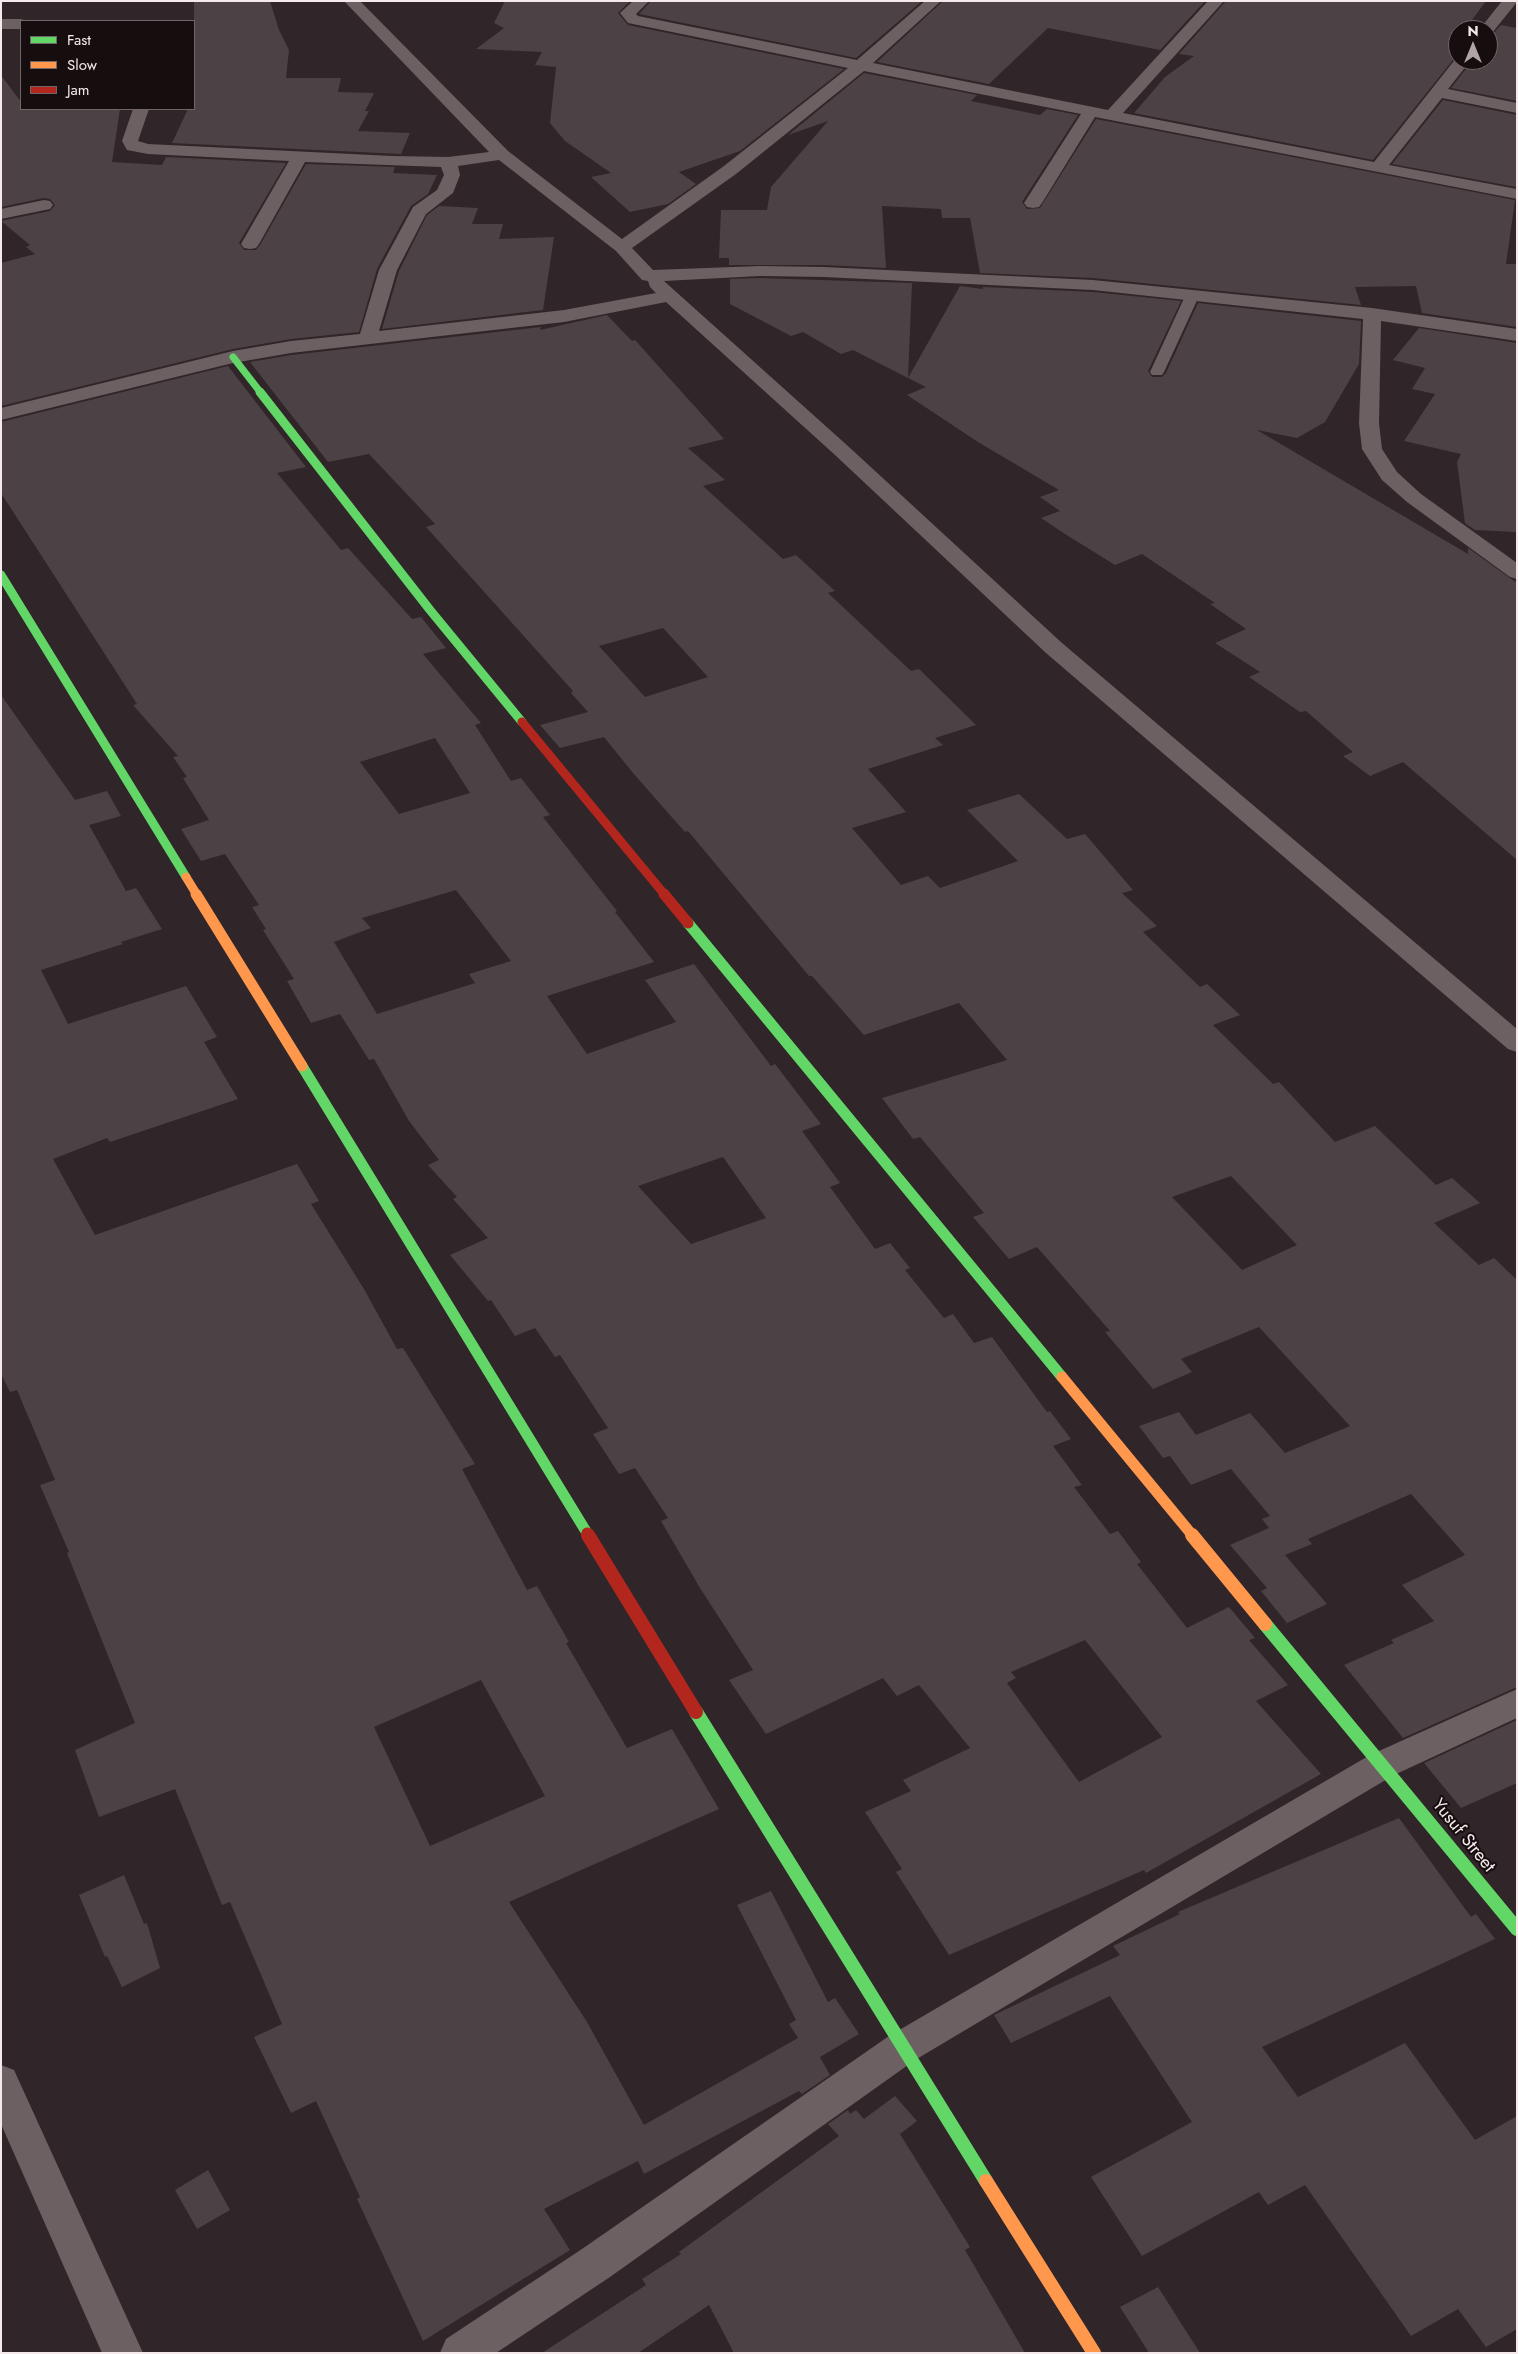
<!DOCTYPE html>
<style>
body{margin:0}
#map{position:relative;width:1518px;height:2354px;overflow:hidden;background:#302528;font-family:Jost,sans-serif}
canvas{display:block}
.frame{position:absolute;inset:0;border:2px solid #f6e9ec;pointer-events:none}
.legend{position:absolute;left:20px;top:20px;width:175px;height:90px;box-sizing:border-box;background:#160d0f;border:1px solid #706567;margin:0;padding:6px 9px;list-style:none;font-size:15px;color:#f6e9ec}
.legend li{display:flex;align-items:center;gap:10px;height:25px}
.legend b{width:25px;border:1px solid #706567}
.north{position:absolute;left:1448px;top:20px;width:50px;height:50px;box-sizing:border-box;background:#160d0f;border:1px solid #706567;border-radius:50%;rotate:0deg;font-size:14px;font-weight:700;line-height:20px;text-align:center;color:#f6e9ec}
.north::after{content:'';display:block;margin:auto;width:18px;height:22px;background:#b1a4a7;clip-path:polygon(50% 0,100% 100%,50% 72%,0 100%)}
</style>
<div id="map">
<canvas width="1518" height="2354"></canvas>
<div class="frame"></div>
<ul class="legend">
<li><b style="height:6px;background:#63d668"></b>Fast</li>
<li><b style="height:6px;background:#ff974d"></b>Slow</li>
<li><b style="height:6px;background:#b3261e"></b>Jam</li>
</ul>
<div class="north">N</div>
</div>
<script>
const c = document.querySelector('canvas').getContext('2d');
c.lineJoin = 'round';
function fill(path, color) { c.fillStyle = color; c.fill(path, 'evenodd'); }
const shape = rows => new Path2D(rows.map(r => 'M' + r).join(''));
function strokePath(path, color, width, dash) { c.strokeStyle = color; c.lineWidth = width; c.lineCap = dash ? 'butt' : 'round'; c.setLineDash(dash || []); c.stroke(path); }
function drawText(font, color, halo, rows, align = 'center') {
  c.font = font + ' Jost,sans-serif'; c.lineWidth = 4; c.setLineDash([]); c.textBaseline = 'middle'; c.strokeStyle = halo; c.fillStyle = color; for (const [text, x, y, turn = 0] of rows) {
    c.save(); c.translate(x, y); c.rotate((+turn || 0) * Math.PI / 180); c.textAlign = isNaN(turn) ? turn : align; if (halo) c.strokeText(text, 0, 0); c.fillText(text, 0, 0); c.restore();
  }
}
fill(shape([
 [194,1,270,1,279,30,289,50,286,78,341,78,338,92,374,93,365,111,369,111,358,131,410,133,401,154,172,143,188,109,194,109],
 [505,1,630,1,618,13,628,25,844,69,740,151,679,172,696,184,668,204,630,212,591,177,611,173,565,141,550,123,556,67,535,65,542,52,476,49,504,28,494,23],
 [651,1,922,1,856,58,639,14],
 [943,1,1205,1,1160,50,1048,28,989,84,877,62],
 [1226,1,1486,1,1472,20,1483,22,1477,30,1458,30,1458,55,1456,56,1373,160,1134,113,1165,77,1194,56,1179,54],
 [1501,25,1517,28,1517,101,1451,88,1473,60,1488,60,1488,36,1493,34],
 [864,73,977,95,971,101,1040,115,1047,109,1078,115,1022,202,1027,209,1040,208,1096,119,1515,200,1506,264,1517,264,1517,327,1422,313,1416,286,1355,287,1361,305,1093,278,980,273,970,218,942,218,941,209,882,206,886,268,824,265,729,265,729,258,719,258,721,210,767,210,771,187,828,121,788,135],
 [1,75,21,102,21,109,120,109,112,162,162,165,166,157,286,163,239,243,244,250,256,250,260,245,306,164,395,167,393,173,437,175,428,194,411,206,377,269,359,332,291,339,233,349,1,406,1,263,35,254,26,247,30,245,1,221,50,211,55,205,50,199,44,198,1,207],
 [1443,100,1517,115,1516,187,1392,164],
 [439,206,478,208,472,224,503,224,499,239,554,237,543,310,382,329,399,271,427,215],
 [760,278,912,283,908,378,853,350,841,354,803,332,791,336,730,304,730,279],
 [960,286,983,289,983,287,1093,292,1181,301,1148,371,1152,377,1162,377,1166,373,1198,303,1361,321,1359,364,1325,422,1297,438,1257,430,1468,554,1468,548,1517,583,1517,860,1403,762,1370,776,1343,756,1353,752,1306,711,1300,712,1249,677,1260,672,1215,643,1246,629,1210,604,1215,603,1142,554,1115,565,1065,534,1041,518,1060,511,1040,497,1059,490,978,442,907,395,926,387,908,378],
 [607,315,632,341,635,340,724,439,688,448,725,480,703,486,783,559,796,555,835,591,828,593,911,671,919,669,976,725,935,738,943,745,868,769,906,812,852,828,901,885,928,876,940,888,1018,861,967,810,1019,794,1067,839,1085,834,1133,890,1122,893,1157,926,1143,932,1200,987,1207,984,1240,1015,1213,1025,1273,1084,1279,1082,1335,1142,1375,1126,1436,1185,1452,1178,1480,1203,1434,1223,1479,1265,1494,1258,1517,1280,1517,1687,1403,1738,1344,1665,1394,1643,1391,1640,1434,1621,1402,1585,1465,1555,1411,1494,1308,1539,1312,1544,1285,1555,1327,1604,1287,1623,1261,1591,1267,1588,1230,1545,1269,1528,1262,1519,1270,1516,1231,1469,1191,1485,1170,1456,1163,1458,1139,1426,1179,1412,1196,1435,1250,1413,1285,1453,1350,1426,1259,1327,1181,1359,1192,1372,1153,1389,1105,1332,1110,1331,1037,1247,1009,1259,973,1217,984,1213,920,1137,913,1139,882,1098,1007,1060,959,1003,864,1035,812,976,809,976,688,831,685,832,633,773,604,737,560,748,540,725,588,712,571,693,573,691,426,527,435,524,369,454,328,462,250,362,291,355,541,327,540,330],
 [663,628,708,677,645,697,599,646],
 [1231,1176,1297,1245,1242,1270,1172,1197],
 [1419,328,1517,343,1517,532,1475,530,1465,523,1457,462,1461,454,1404,441,1435,394,1412,389,1425,368,1393,360],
 [228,366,306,467,277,473,341,550,348,548,412,619,421,617,446,648,423,654,481,723,475,725,511,781,521,778,550,815,543,817,617,911,615,912,654,962,547,996,587,1054,676,1022,645,980,694,964,771,1066,775,1064,821,1124,802,1131,840,1183,830,1187,875,1249,890,1243,910,1268,905,1270,944,1318,953,1314,974,1343,992,1337,1047,1412,1050,1411,1071,1439,1053,1446,1082,1485,1074,1487,1110,1534,1118,1531,1141,1562,1137,1564,1187,1628,1229,1607,1255,1638,1249,1640,1288,1685,1256,1701,1321,1774,1146,1873,1144,1870,949,1955,896,1872,902,1869,865,1812,911,1791,903,1780,970,1748,919,1685,897,1696,883,1678,766,1734,729,1680,753,1670,700,1588,661,1521,668,1518,635,1468,619,1474,593,1434,608,1428,560,1355,555,1357,535,1328,515,1336,491,1300,488,1301,450,1255,488,1238,453,1199,457,1197,428,1165,439,1160,409,1121,374,1059,369,1060,340,1014,311,1023,287,981,294,979,263,930,266,929,252,907,259,905,225,854,201,861,181,829,209,820,183,778,187,777,173,757,178,756,133,705,137,704,1,493,1,422],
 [435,738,470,793,399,814,360,762],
 [456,890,511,961,469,974,475,983,377,1014,334,942,371,928,362,918],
 [723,1157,766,1218,691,1244,638,1186],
 [1085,1640,1162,1737,1079,1782,1007,1683,1016,1678,1011,1672],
 [1,695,75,800,107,791,121,816,89,825,126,891,136,888,162,929,121,942,123,944,41,970,68,1024,186,986,217,1037,204,1042,238,1099,110,1142,107,1138,53,1159,95,1235,297,1164,319,1201,311,1204,364,1289,397,1349,403,1348,475,1464,462,1469,527,1590,537,1586,569,1642,566,1643,627,1748,672,1729,719,1809,509,1902,587,2022,644,2125,798,2038,789,2024,796,2020,737,1905,771,1891,828,2002,835,1998,859,2034,820,2057,830,2075,802,2094,799,2091,644,2174,638,2161,544,2209,570,2250,423,2341,357,2199,360,2197,316,2101,291,2113,254,2037,282,2024,230,1902,222,1905,175,1789,99,1817,75,1750,135,1723,67,1553,69,1552,40,1485,55,1480,17,1390,10,1392,1,1374],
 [481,1680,545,1796,430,1846,374,1727],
 [1517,1720,1517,1783,1461,1808,1424,1763],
 [1399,1818,1471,1917,1476,1914,1495,1939,1262,2047,1298,2097,1405,2043,1475,2140,1517,2116,1517,2329,1486,2347,1458,2309,1411,2336,1305,2185,1268,2205,1259,2192,1142,2256,1091,2177,1192,2122,1110,1996,1011,2043,994,2015,1120,1955,1113,1946,1180,1914,1178,1912],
 [124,1875,144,1924,147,1923,160,1968,122,1987,107,1956,105,1957,79,1895],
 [895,2096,917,2121,900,2134,970,2247,965,2250,1025,2353,734,2353,709,2305,638,2353,542,2353,646,2285,642,2279,681,2254,679,2252,839,2136,828,2124,848,2110,850,2114,856,2110,864,2119],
 [208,2170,230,2210,197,2229,175,2190],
 [1158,2287,1200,2353,1149,2353,1120,2307]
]), '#4c4245');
fill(shape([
 [1193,290,1200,294,1164,372,1162,375,1152,375,1150,372,1186,294,1193,290]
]), '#6c6062');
fill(shape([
 [344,1,360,1,508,151,622,239,724,166,848,68,628,23,620,13,633,1,649,1,636,14,638,16,857,60,925,1,941,1,873,63,1108,110,1208,1,1224,1,1123,113,1374,162,1457,57,1458,60,1471,60,1448,89,1517,103,1517,113,1442,98,1389,165,1517,189,1517,199,1095,117,1042,203,1039,207,1033,208,1027,207,1024,203,1081,114,864,71,736,174,632,248,653,270,760,266,824,267,1093,280,1372,308,1517,329,1517,341,1381,321,1379,423,1382,449,1397,472,1421,494,1517,563,1517,579,1510,577,1407,502,1382,480,1362,449,1359,423,1363,319,1093,290,824,277,760,276,664,281,849,447,1062,643,1517,1029,1517,1052,1508,1049,1046,653,835,455,666,302,564,322,291,353,233,363,1,420,1,408,233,351,291,341,360,334,379,270,413,207,437,190,444,175,441,167,305,162,259,244,256,248,250,249,244,248,241,244,289,161,148,154,127,150,122,141,133,109,149,109,138,141,148,144,392,156,448,157,489,152,344,1],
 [499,160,616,251,642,280,648,281,650,287,656,293,564,310,379,331,397,270,426,214,453,193,460,175,458,166,499,160],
 [1502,1,1517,2,1492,33,1488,34,1488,30,1479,30,1502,1],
 [1,19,21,19,27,21,21,21,21,29,1,29,1,19],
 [44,200,50,201,53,205,50,209,1,219,1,209,44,200],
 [1517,1689,1517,1718,1394,1775,915,2060,610,2277,496,2353,440,2353,446,2339,582,2249,889,2036,1370,1755,1517,1689],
 [1,2065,14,2070,143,2353,102,2353,1,2124,1,2065]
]), '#6c6062');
strokePath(shape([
 [233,357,261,393]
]), '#63d668', 7);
strokePath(shape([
 [260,392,430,610,522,722],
 [1,575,186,877]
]), '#63d668', 9);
strokePath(shape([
 [688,923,1062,1377],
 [302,1066,587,1533]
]), '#63d668', 11);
strokePath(shape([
 [1265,1624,1517,1929],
 [696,1712,986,2181]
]), '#63d668', 14);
strokePath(shape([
 [186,877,197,895]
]), '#ff974d', 9);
strokePath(shape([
 [196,894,302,1066],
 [1062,1377,1193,1536]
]), '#ff974d', 11);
strokePath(shape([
 [1192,1535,1265,1624],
 [986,2181,1094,2353]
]), '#ff974d', 14);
strokePath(shape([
 [522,722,665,895]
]), '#b3261e', 9);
strokePath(shape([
 [664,894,688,923],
 [587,1533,589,1536]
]), '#b3261e', 11);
strokePath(shape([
 [588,1535,696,1712]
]), '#b3261e', 14);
drawText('18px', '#f6e9ec', '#160d0f', [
 ["Yusuf Street",1463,1836,51]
]);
</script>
